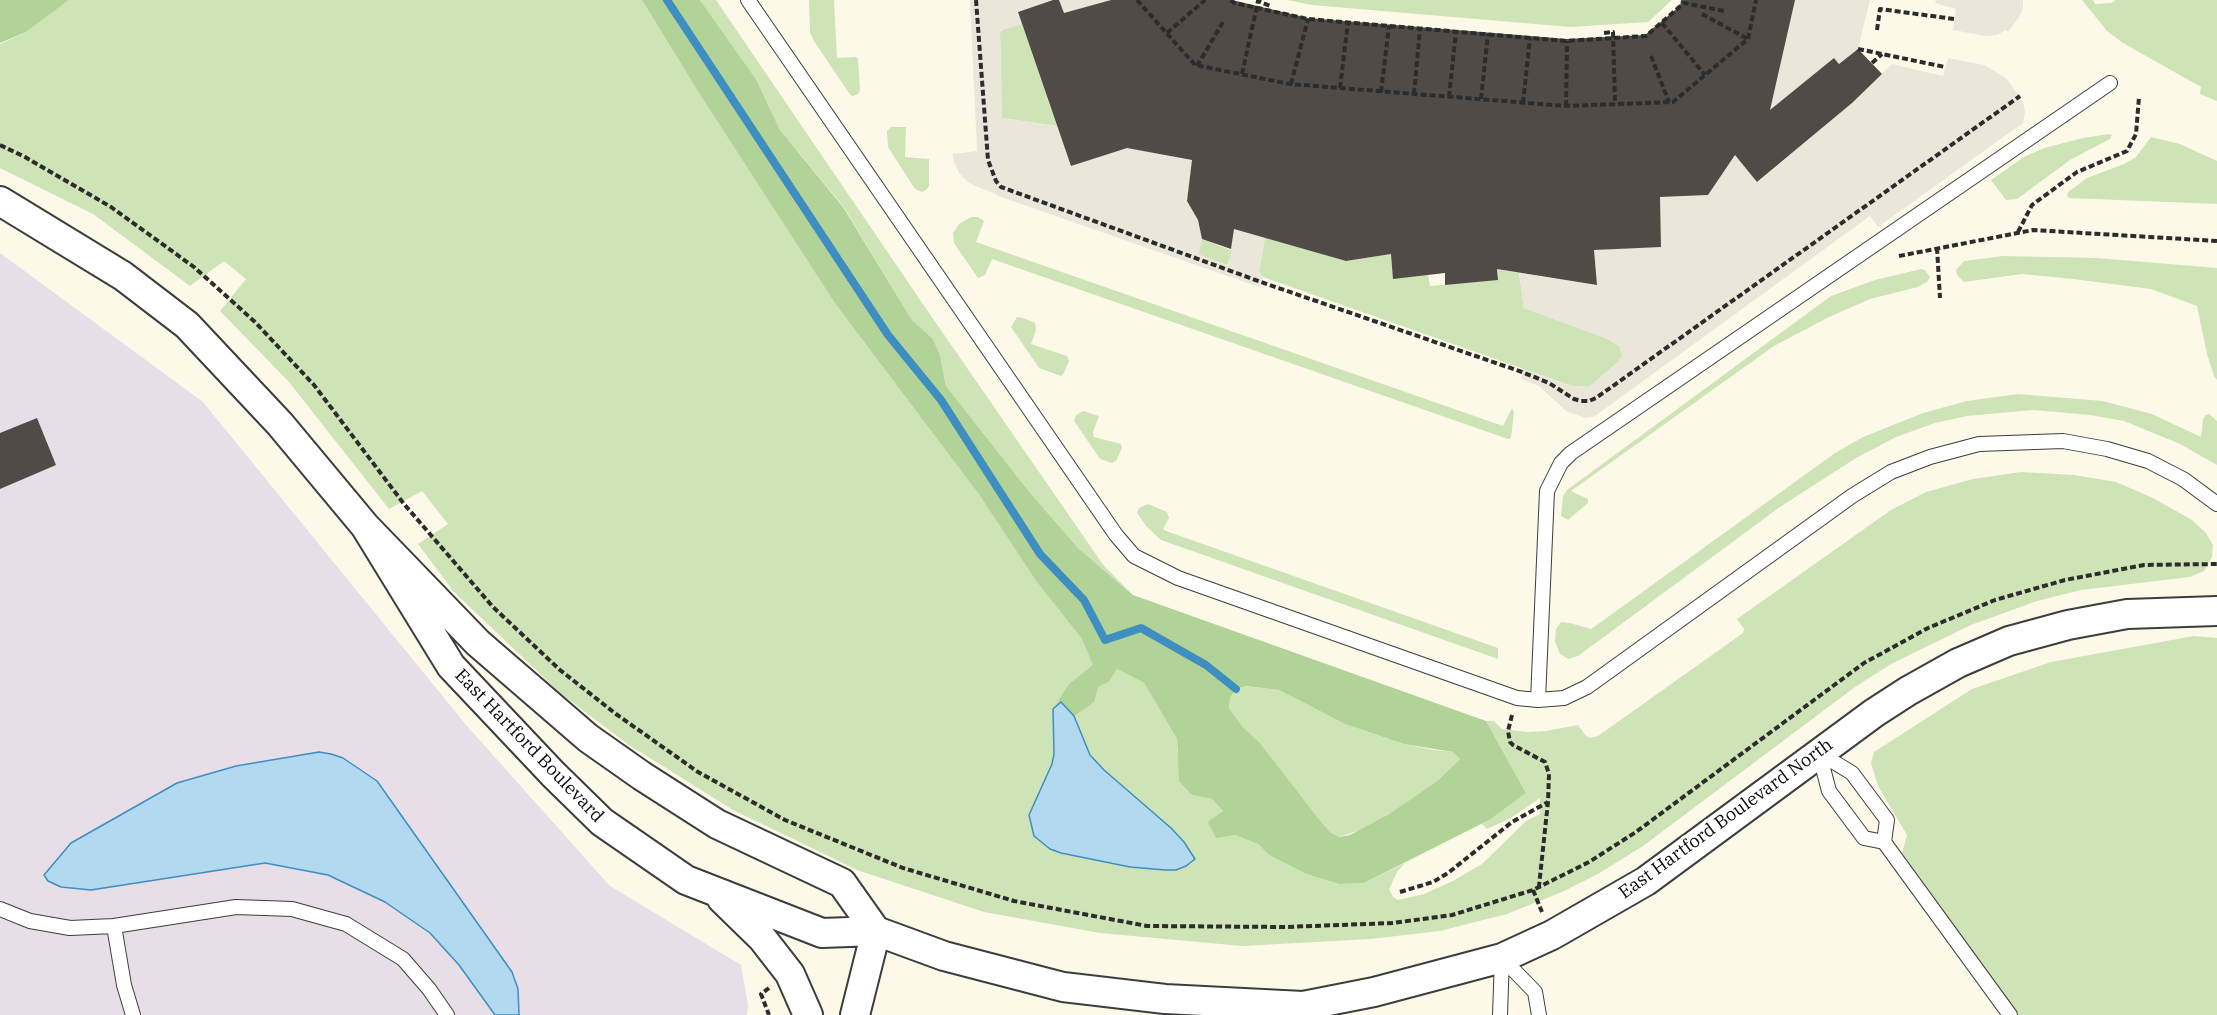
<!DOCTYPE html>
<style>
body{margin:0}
canvas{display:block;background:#fdf9e8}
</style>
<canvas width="2217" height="1015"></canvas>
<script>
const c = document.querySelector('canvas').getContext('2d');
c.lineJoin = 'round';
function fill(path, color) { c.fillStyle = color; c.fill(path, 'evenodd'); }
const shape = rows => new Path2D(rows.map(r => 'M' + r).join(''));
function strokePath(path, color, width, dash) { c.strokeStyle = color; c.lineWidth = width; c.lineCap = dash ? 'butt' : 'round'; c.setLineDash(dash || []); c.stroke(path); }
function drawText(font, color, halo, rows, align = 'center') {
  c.font = font + ' "IBM Plex Serif",serif'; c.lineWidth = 6; c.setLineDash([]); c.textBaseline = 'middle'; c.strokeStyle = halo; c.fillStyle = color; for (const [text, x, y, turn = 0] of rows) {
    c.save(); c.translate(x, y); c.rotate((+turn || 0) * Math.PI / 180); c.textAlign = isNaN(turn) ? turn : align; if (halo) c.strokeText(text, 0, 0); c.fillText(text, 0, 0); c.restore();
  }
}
fill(shape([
 [0,253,203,402,467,726,610,886,741,965,748,1005,747,1015,0,1015]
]), '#e7dee8');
fill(shape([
 [69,0,642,0,694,85,978,493,1036,581,1082,639,1094,665,1072,682,1098,687,1109,682,1117,669,1144,683,1177,739,1177,752,1192,795,1212,799,1223,811,1216,837,1235,835,1258,844,1269,855,1306,874,1339,884,1364,883,1405,863,1397,872,1389,889,1393,897,1398,900,1424,894,1453,881,1482,864,1526,821,1540,814,1540,798,1511,818,1487,829,1482,824,1526,793,1486,721,1494,721,1502,729,1528,732,1546,731,1578,725,1586,736,1590,738,1598,736,1743,633,1744,629,1737,619,1891,510,1926,492,1973,479,2021,472,2074,475,2116,482,2153,498,2192,520,2206,533,2213,545,2212,557,2204,571,2190,577,2081,590,2037,601,1971,625,1891,664,1855,687,1643,846,1598,874,1562,892,1507,914,1440,931,1370,939,1242,946,1100,933,984,912,857,870,733,810,629,745,560,693,454,592,418,544,448,524,422,491,389,509,289,382,220,311,246,279,224,261,190,286,93,214,0,168,0,44,26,32],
 [700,0,716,0,927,310,1104,566,1133,595,1078,548,1027,489,946,386,940,355,933,339,912,320,843,206,780,130,756,79],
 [809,0,834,0,837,58,856,57,858,59,860,90,858,94,852,96,849,93,814,41,810,33],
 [1287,0,1672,0,1648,22,1570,27,1312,5],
 [2082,0,2093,0,2095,4,2112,3,2116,0,2217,0,2217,101,2200,94,2201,87,2123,43,2107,31],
 [1022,24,1057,126,1002,118,1000,33,1002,30],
 [891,127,906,127,905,157,929,159,929,186,926,190,922,192,915,189,888,147,887,131],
 [2109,134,2112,135,2110,139,2070,160,2017,199,2006,200,1991,180,2024,157,2044,148,2083,138],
 [2151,137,2180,144,2217,161,2217,204,2069,198,2067,196,2068,192,2087,178,2124,164,2136,157],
 [971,217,978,217,984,221,976,242,1503,426,1512,408,1514,412,1511,438,1508,439,992,259,985,275,978,278,954,243,953,233,959,224],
 [1265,237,1346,261,1391,254,1428,275,1430,286,1498,280,1497,269,1519,273,1524,308,1603,337,1619,345,1623,356,1618,362,1589,387,1572,386,1263,277,1259,272],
 [1202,239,1233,251,1227,265,1198,255],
 [2003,256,2097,258,2217,268,2217,380,2214,376,2207,354,2197,306,2151,289,2073,279,2022,274,1964,282,1957,275,1956,270,1964,261],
 [1921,269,1925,270,1930,277,1927,282,1918,287,1870,299,1829,317,1774,346,1571,491,1588,499,1588,503,1568,520,1561,516,1563,496,1567,490,1831,296,1875,280],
 [1017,317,1023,318,1035,323,1036,330,1031,344,1067,356,1069,361,1064,373,1061,376,1039,368,1011,327],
 [2018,394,2103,401,2152,414,2201,437,2203,419,2206,415,2209,414,2217,421,2217,465,2180,444,2124,421,2090,415,2033,410,1967,416,1935,423,1896,437,1856,458,1780,507,1578,656,1568,659,1560,654,1555,642,1556,629,1561,622,1570,623,1591,629,1594,627,1835,453,1863,437,1923,413,1967,401],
 [1083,411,1099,416,1093,432,1094,437,1121,444,1122,448,1116,461,1112,463,1100,459,1074,421,1076,415],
 [1148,504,1167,512,1169,518,1163,529,1166,531,1498,648,1498,659,1161,540,1147,527,1137,513,1139,508],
 [2194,636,2217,638,2217,1015,2019,1015,1902,853,1907,835,1878,786,1871,763,1874,752,1972,689,2051,662],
 [1246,686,1279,690,1345,724,1404,744,1434,750,1454,752,1460,759,1437,781,1389,814,1360,830,1339,837,1330,832,1321,823,1260,743,1243,727,1229,708,1229,698,1236,689]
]), '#cee4b6');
fill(shape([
 [0,0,69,0,26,32,0,43],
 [642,0,700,0,756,79,780,130,843,207,912,320,933,339,940,355,946,386,1027,489,1078,548,1133,595,1486,721,1526,793,1489,820,1364,883,1339,884,1306,874,1269,855,1258,844,1235,835,1216,838,1208,822,1223,811,1212,799,1192,795,1179,781,1177,739,1144,683,1117,669,1109,682,1098,687,1094,702,1074,716,1061,703,1053,709,1069,684,1093,665,1082,639,1036,581,978,493,835,303,694,85],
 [1246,686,1279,690,1345,724,1404,744,1453,752,1460,759,1437,781,1389,814,1350,835,1339,837,1330,832,1321,822,1260,743,1243,727,1229,708,1230,697,1236,689]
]), '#b2d397');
fill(shape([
 [970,0,1053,0,1018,12,1022,24,1002,30,1000,33,1002,118,1057,126,1071,166,1104,155,1071,32,1059,0,1111,0,1089,6,1134,149,1200,162,1191,171,1187,201,1198,220,1202,239,1198,254,1227,265,1232,251,1231,249,1234,228,1265,237,1259,272,1263,277,1259,287,1004,198,969,183,959,173,954,162,953,154,977,151],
 [1795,0,1870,0,1858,49,1839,64,1834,58,1748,130],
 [1936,0,2023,0,2023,8,2019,17,2008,32,2006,30,1997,35,1985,36,1953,30,1956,9,1935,3],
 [1948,58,1984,65,2006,78,2023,102,2025,112,2023,123,1878,227,1870,216,1595,416,1586,418,1566,411,1539,386,1521,379,1523,369,1572,386,1589,387,1618,362,1622,356,1619,346,1603,337,1524,308,1519,273,1597,285,1594,250,1661,246,1660,206,1648,198,1708,195,1735,155,1758,182,1852,103,1892,64,1943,76]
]), '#ebe6da');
const water = shape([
 [1061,702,1074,716,1090,755,1104,770,1171,828,1184,842,1195,859,1186,866,1176,870,1165,870,1130,867,1061,853,1050,849,1034,836,1029,815,1052,764,1054,754,1053,709,1061,702],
 [319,752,331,754,343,758,377,781,512,972,518,989,519,1015,495,1015,459,965,430,933,385,902,328,875,265,863,91,890,61,887,48,881,44,875,71,843,177,783,236,766,319,752]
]);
fill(water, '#b2d9f0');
strokePath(water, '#3f8ec1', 1.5);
strokePath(shape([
 [667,0,888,335,941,400,1040,554,1084,600,1105,640,1141,628,1206,665,1236,689]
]), '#3f8ec1', 8);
fill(shape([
 [1053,0,1059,0,1064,13,1111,0,1232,0,1308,18,1567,39,1645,35,1680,6,1681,0,1795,0,1770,110,1834,58,1839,64,1858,49,1882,74,1852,103,1757,182,1735,155,1708,195,1660,197,1661,247,1594,250,1597,285,1497,269,1498,280,1445,285,1445,273,1393,279,1391,254,1346,261,1234,229,1231,249,1202,239,1198,220,1187,201,1192,160,1127,148,1071,166,1018,12],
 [37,418,56,465,0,489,0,433]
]), '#514b47');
const service = shape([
 [748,0,1116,535,1134,556,1178,578,1517,698,1538,700,1564,698,1587,687,1852,496,1891,472,1930,457,1979,444,2063,441,2107,449,2148,461,2183,479,2217,504],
 [1538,700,1547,491,1561,463,1571,453,2110,83],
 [1819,753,1852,773,1887,820,1884,842,2010,1015],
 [1819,753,1829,791,1864,838,1884,842],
 [0,909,30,921,70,928,114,926,124,985,133,1015],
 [114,926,236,907,292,909,346,924,403,959,429,989,447,1015],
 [1502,958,1535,992,1539,1015],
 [1500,1015,1502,958]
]);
const minor = shape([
 [0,201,123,276,187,325,280,424,365,526,478,643,588,738,642,776,717,824,842,883,876,931],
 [365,526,451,666,553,774,602,822,686,880,822,933,876,931,944,956,1063,987,1165,999,1303,1006,1374,992,1502,958,1552,935,1646,881,1874,713,1908,691,1958,663,2009,641,2068,625,2127,614,2217,611],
 [722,899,762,938,790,974,808,1015],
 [855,1015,876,931]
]);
strokePath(service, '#3d3d3d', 16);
strokePath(minor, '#3d3d3d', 32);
strokePath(shape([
 [976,0,988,160,996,181,1001,187,1261,282,1522,372,1549,383,1574,399,1581,401,1589,401,1596,398,2020,96],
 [1137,0,1195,65,1290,84,1566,106,1673,102,1748,39,1756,0],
 [1231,0,1234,3,1308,19,1565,41,1646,36,1684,3,1724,11],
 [1702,14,1748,39],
 [1662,23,1705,75],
 [1877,30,1880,9,1954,19],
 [1167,33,1205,0],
 [1604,33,1613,32,1615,104],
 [1858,49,1945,67],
 [1651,56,1669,102],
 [1872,63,1882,54],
 [1197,66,1223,22],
 [1242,74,1258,1,1270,6],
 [1291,84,1308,19],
 [1340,88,1348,22],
 [1381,92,1389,26],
 [1414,94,1420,29],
 [1449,97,1456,32],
 [1481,99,1488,34],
 [1523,103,1530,38],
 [1566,106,1567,41],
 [0,145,25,157,111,207,194,267,255,322,314,385,404,504,493,607,560,670,616,714,698,772,785,820,903,868,1014,901,1147,926,1285,927,1393,923,1452,915,1533,890,1589,862,1636,832,1864,663,1928,628,1995,600,2065,580,2144,565,2217,564],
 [2018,232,2032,205,2077,172,2127,151,2136,134,2139,97],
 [1937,248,1940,298],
 [1899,256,2033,230,2217,241],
 [1512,715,1508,731,1510,742,1513,745,1545,762,1549,774,1548,802,1539,886],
 [1533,890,1542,912],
 [1400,892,1433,882,1448,873,1512,822,1548,802],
 [769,988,761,994,769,1015]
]), '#2c2c2c', 4, [6, 3]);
strokePath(service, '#fff', 14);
strokePath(minor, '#fff', 28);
drawText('18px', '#0a0a0a', '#fff', [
 ["East Hartford Boulevard",529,746,46],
 ["East Hartford Boulevard North",1726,819,-36]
]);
</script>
